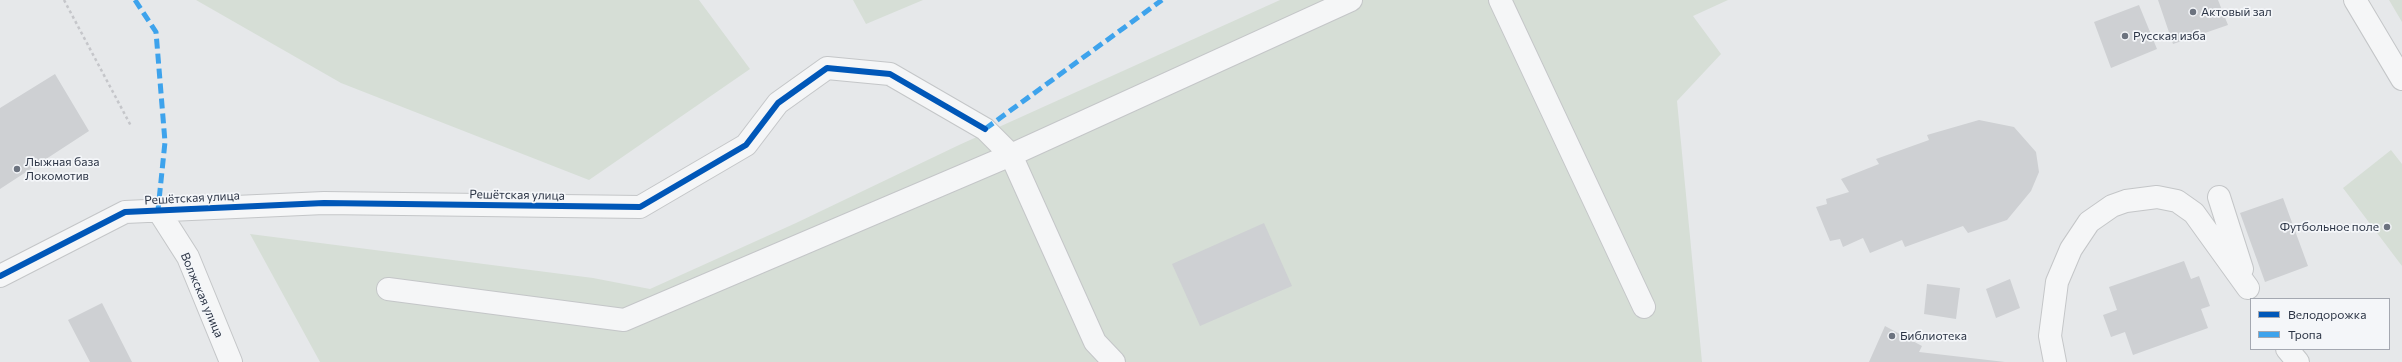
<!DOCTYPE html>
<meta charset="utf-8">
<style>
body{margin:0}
#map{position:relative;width:2402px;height:362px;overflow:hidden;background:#e6e8ea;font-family:Commissioner,sans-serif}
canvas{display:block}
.legend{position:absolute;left:2250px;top:298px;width:140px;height:52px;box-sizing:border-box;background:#f4f6f9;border:1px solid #a4a8b1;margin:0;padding:5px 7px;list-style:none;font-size:12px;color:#2b3445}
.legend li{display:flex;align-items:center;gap:8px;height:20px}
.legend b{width:20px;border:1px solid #a4a8b1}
</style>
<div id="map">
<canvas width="2402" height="362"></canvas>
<ul class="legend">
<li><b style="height:5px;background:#0057b8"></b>Велодорожка</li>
<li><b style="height:5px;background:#3ea3ec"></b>Тропа</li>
</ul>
</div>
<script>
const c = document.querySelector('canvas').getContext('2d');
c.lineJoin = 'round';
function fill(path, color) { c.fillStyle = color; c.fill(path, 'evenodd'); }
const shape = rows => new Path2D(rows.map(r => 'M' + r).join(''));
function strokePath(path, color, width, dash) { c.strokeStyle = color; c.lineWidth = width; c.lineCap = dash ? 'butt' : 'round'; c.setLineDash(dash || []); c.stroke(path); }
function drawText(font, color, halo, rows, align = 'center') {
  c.font = font + ' Commissioner,sans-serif'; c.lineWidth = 3.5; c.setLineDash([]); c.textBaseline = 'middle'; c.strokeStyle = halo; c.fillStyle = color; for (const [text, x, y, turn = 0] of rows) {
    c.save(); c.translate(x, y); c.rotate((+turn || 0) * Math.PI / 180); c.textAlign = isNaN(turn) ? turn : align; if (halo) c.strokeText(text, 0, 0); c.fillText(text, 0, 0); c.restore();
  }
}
fill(shape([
 [196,0,699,0,750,69,589,180,341,83],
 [853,0,923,0,866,24],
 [1280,0,1728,0,1693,16,1721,54,1677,101,1702,362,320,362,250,234,593,278,650,289,796,223,959,145],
 [2389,0,2402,0,2402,22],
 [2391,150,2402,164,2402,266,2343,188]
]), '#d6ded6');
fill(shape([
 [2158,0,2218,0,2228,25,2173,44],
 [2139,5,2157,49,2111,68,2094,22],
 [55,74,89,131,0,189,0,108],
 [1979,120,2014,127,2036,152,2039,172,2031,191,2007,220,1968,233,1963,226,1905,247,1902,240,1870,253,1863,238,1843,247,1840,239,1830,241,1816,207,1827,204,1826,199,1849,192,1841,179,1879,164,1876,159,1929,140,1927,135],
 [2283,198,2308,266,2265,282,2240,213],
 [1264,223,1292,286,1200,326,1172,264],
 [2184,261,2191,279,2199,276,2210,306,2201,309,2208,328,2133,355,2125,332,2111,337,2103,315,2117,310,2109,287],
 [2010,279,2020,308,1996,318,1986,289],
 [1927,284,1960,288,1956,319,1924,314],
 [102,303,132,362,90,362,68,320],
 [1885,326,1922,346,1919,352,2005,362,1869,362]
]), '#ced0d3');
const minor = shape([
 [1500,0,1644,307],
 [2355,0,2402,79],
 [2219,197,2242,269],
 [158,210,188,257,231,362],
 [0,276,125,212,324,203,640,207,746,145,778,103,827,68,890,74,985,129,1011,155,1095,342,1114,362],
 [388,289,624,320,1011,155,1351,0],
 [2287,349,2298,362],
 [2055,362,2050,336,2057,282,2071,249,2089,222,2112,206,2126,201,2157,197,2177,201,2194,213,2248,288]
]);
strokePath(minor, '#c4c6c8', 24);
strokePath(shape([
 [64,0,131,126]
]), '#c5c6ca', 2.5, [3, 3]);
strokePath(minor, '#f5f6f7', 22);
strokePath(shape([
 [135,0,156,32,165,142,158,210],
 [985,129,1162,0]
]), '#3ea3ec', 5, [10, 5]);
strokePath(shape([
 [0,276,125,212,324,203,640,207,746,145,778,103,827,68,890,74,985,129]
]), '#0057b8', 6);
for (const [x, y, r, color] of [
 [2193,12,4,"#6c737f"],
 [2125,36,4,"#6c737f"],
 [17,169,4,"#6c737f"],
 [2387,227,4,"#6c737f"],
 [1892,336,4,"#6c737f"]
]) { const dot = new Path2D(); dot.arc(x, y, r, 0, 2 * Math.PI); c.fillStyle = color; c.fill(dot); strokePath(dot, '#f4f6f9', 1.5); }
drawText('12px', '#2b3445', '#f4f6f9', [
 ["Актовый зал",2201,12],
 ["Русская изба",2133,36],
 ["Лыжная база",25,162],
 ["Локомотив",25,176],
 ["Футбольное поле",2379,227,"right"],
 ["Библиотека",1900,336]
], 'left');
drawText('12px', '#2b3445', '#f4f6f9', [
 ["Решётская улица",517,195,1],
 ["Решётская улица",192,198,-3],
 ["Волжская улица",202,295,67]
]);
</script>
